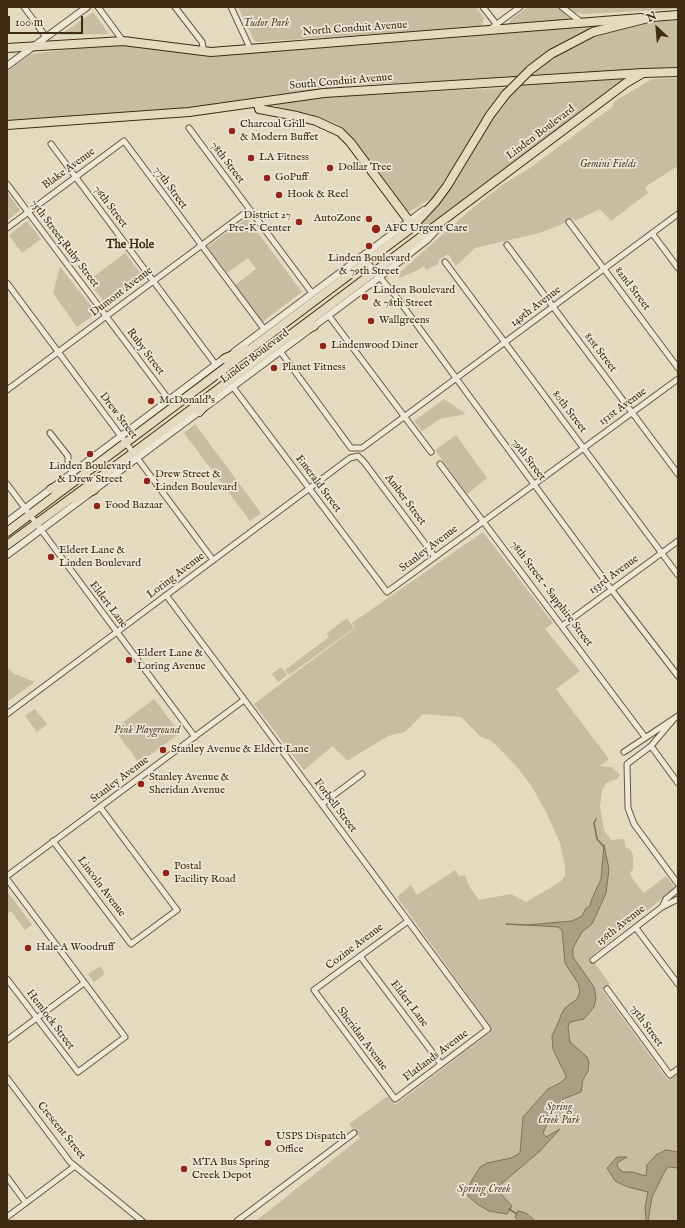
<!DOCTYPE html>
<style>
body{margin:0}
#map{position:relative;width:685px;height:1228px;overflow:hidden;background:#e4dac0;font-family:"IM FELL English",serif}
canvas{display:block}
.frame{position:absolute;inset:0;border:8px solid #3f2a13;pointer-events:none}
.north{position:absolute;left:637px;top:8px;width:40px;height:40px;-webkit-text-stroke:3px #ede7d6;paint-order:stroke;rotate:334deg;font-size:11px;font-weight:700;line-height:16px;text-align:center;color:#3f2a13}
.north::after{content:'';display:block;margin:auto;width:14px;height:18px;background:#3f2a13;clip-path:polygon(50% 0,100% 100%,50% 72%,0 100%)}
.scale{position:absolute;left:8px;top:16px;width:75px;height:18px;box-sizing:border-box;border:2px solid #3f2a13;border-top:0;padding-left:5px;font-size:12px;line-height:14px;white-space:nowrap;color:#3f2a13;-webkit-text-stroke:3px #ede7d6;paint-order:stroke}
</style>
<div id="map">
<canvas width="685" height="1228"></canvas>
<div class="frame"></div>
<div class="north">N</div>
<div class="scale">100 m</div>
</div>
<script>
const c = document.querySelector('canvas').getContext('2d');
c.lineJoin = 'round';
function fill(path, color) { c.fillStyle = color; c.fill(path, 'evenodd'); }
const shape = rows => new Path2D(rows.map(r => 'M' + r).join(''));
function strokePath(path, color, width, dash) { c.strokeStyle = color; c.lineWidth = width; c.lineCap = dash ? 'butt' : 'round'; c.setLineDash(dash || []); c.stroke(path); }
function drawText(font, color, halo, rows, align = 'center') {
  c.font = font + ' "IM FELL English",serif'; c.lineWidth = 3.5; c.setLineDash([]); c.textBaseline = 'middle'; c.strokeStyle = halo; c.fillStyle = color; for (const [text, x, y, turn = 0] of rows) {
    c.save(); c.translate(x, y); c.rotate((+turn || 0) * Math.PI / 180); c.textAlign = isNaN(turn) ? turn : align; if (halo) c.strokeText(text, 0, 0); c.fillText(text, 0, 0); c.restore();
  }
}
fill(shape([
 [238,7,476,7,484,18,481,27,255,42],
 [528,7,560,7,570,19,509,25,510,20],
 [568,7,678,7,678,9,585,14,571,12],
 [93,12,109,34,60,35],
 [678,20,678,67,533,75,553,57,595,35,617,28,650,22],
 [601,25,601,27,549,52,516,77,355,85,272,95,193,108,7,122,7,72,31,54,106,45,133,46,211,56],
 [678,78,678,166,648,185,645,188,648,193,611,221,600,209,575,221,572,218,565,223,539,233,475,248,456,266,448,254,439,260,438,264,426,270,424,266,418,270,399,278,400,272,469,211,502,185,530,168,612,107,615,101,652,79],
 [624,79,422,231,418,227,439,203,494,116,507,98,521,85],
 [505,88,488,111,461,156,432,198,409,212,348,132,335,123,311,114,276,106,277,103,318,97],
 [7,192,20,210,7,221],
 [247,218,302,292,262,322,235,285,256,269,248,258,227,273,207,247],
 [27,221,41,239,22,253,9,235],
 [125,253,144,278,107,306,88,281],
 [60,267,97,313,77,327,53,293],
 [444,399,466,414,440,419,422,431,414,421],
 [195,424,261,513,250,521,184,433],
 [456,435,487,478,467,494,435,450],
 [483,532,553,623,545,629,580,671,556,689,609,759,600,766,612,767,620,775,617,779,606,783,602,791,600,807,604,830,611,840,624,839,626,848,630,849,633,855,633,870,630,872,632,878,644,893,666,876,675,888,590,957,610,984,602,990,668,1080,678,1074,678,1221,256,1221,360,1138,349,1124,388,1096,395,1105,493,1030,397,897,411,885,417,895,455,870,459,876,465,875,469,886,479,900,511,894,526,902,560,882,565,876,565,866,560,843,546,812,531,785,516,766,495,744,490,740,481,737,461,717,423,714,405,732,388,736,347,761,333,746,304,770,254,704,355,628,352,623],
 [347,618,354,628,289,675,285,670,329,637,327,633],
 [7,667,14,674,35,682,7,702],
 [281,667,287,675,278,682,272,674],
 [154,699,180,733,139,763,114,729],
 [35,709,47,724,37,732,25,716],
 [7,891,32,925,25,930,11,911,7,914],
 [100,966,105,974,94,982,88,974]
]), '#c8bca3');
const water = shape([
 [604,845,609,869,606,893,592,924,582,932,573,948,573,957,594,987,596,998,594,1007,584,1019,570,1022,568,1027,570,1042,587,1057,589,1062,588,1071,583,1080,581,1092,563,1099,554,1108,543,1133,546,1137,560,1129,540,1151,500,1185,499,1189,501,1194,512,1206,507,1214,489,1211,477,1204,468,1196,469,1187,472,1180,480,1167,487,1163,511,1158,520,1153,523,1117,548,1089,560,1083,566,1078,566,1076,553,1049,552,1036,559,1021,561,1015,565,1008,577,999,580,992,578,983,565,963,562,930,558,927,526,925,572,921,582,916,586,908,590,906,591,901,601,879,604,845],
 [666,1150,678,1152,678,1168,669,1167,666,1169,652,1197,648,1221,646,1221,645,1207,648,1192,628,1187,615,1181,607,1168,617,1157,627,1157,617,1163,618,1168,623,1172,632,1172,646,1176,647,1165,656,1155,666,1150],
 [518,1211,526,1213,535,1221,518,1221,515,1217,518,1211]
]);
fill(water, '#ac9e85');
strokePath(water, '#807057', 1);
strokePath(shape([
 [596,819,594,823,597,839,604,847],
 [506,924,526,925],
 [509,1209,517,1214]
]), '#807057', 1.5);
const minor = shape([
 [24,7,46,37],
 [98,7,123,41],
 [175,7,202,42,204,52],
 [231,7,250,48],
 [483,7,497,25],
 [562,7,581,22],
 [490,29,520,7],
 [189,128,312,293],
 [51,144,216,365],
 [7,184,169,400],
 [569,222,678,368],
 [7,228,124,141,264,329],
 [652,233,678,268],
 [507,245,678,474],
 [365,260,395,295,611,589,678,676],
 [445,262,678,575],
 [7,283,213,560],
 [329,316,431,452],
 [280,351,351,448,362,448,678,214],
 [233,387,387,592,678,379],
 [7,390,249,210],
 [50,433,68,456,68,463,75,471],
 [440,464,645,737],
 [7,484,195,737],
 [166,595,249,706,488,1029,395,1099,314,990,408,921],
 [562,626,678,541],
 [7,714,350,458,358,456,364,462,435,557],
 [673,720,651,746,627,764,628,808,634,824,678,884],
 [651,746,678,783],
 [624,752,678,716],
 [322,804,362,774],
 [53,841,131,944,177,910,100,807],
 [7,876,244,700],
 [7,879,125,1037,78,1072,7,979],
 [662,907,666,899,678,889],
 [636,928,678,984],
 [360,956,441,1064],
 [593,960,662,907,678,899],
 [607,989,670,1075,678,1069],
 [7,1040,84,983],
 [7,1078,70,1162,142,1221],
 [7,1177,26,1203],
 [7,1217,75,1166],
 [237,1221,354,1133]
]);
const tertiary = shape([
 [7,66,87,7],
 [234,352,424,210],
 [7,522,226,357],
 [7,555,373,282,427,240,441,225]
]);
const primary = shape([
 [7,48,123,41,211,52,641,18],
 [258,102,259,109,297,116,316,121,340,132,350,142,409,221],
 [7,125,189,112,324,93,643,73]
]);
const trunk = shape([
 [530,70,551,54,593,32,652,17,678,15],
 [294,335,314,326],
 [224,359,245,349],
 [199,412,213,396],
 [51,489,70,480],
 [75,499,94,490],
 [7,532,410,229,436,201,447,186,490,115,506,94],
 [7,545,133,453,626,83,643,73,678,72]
]);
strokePath(minor, '#68563e', 7);
strokePath(tertiary, '#68563e', 8);
strokePath(primary, '#3f2a13', 10);
strokePath(trunk, '#3f2a13', 10);
strokePath(minor, '#ede7d6', 5);
strokePath(tertiary, '#ede7d6', 6);
strokePath(primary, '#e4dac0', 8);
strokePath(trunk, '#e4dac0', 8);
const trunkBridge = shape([
 [506,94,530,70]
]);
strokePath(trunkBridge, '#3f2a13', 10, []);
strokePath(trunkBridge, '#e4dac0', 8);
for (const [x, y, r, color] of [
 [232,131,4,"#8f2418"],
 [251,158,4,"#8f2418"],
 [330,168,4,"#8f2418"],
 [267,178,4,"#8f2418"],
 [279,195,4,"#8f2418"],
 [369,219,4,"#8f2418"],
 [299,222,4,"#8f2418"],
 [376,229,5,"#8f2418"],
 [369,246,4,"#8f2418"],
 [365,297,4,"#8f2418"],
 [371,321,4,"#8f2418"],
 [323,346,4,"#8f2418"],
 [274,368,4,"#8f2418"],
 [151,401,4,"#8f2418"],
 [90,454,4,"#8f2418"],
 [147,481,4,"#8f2418"],
 [97,506,4,"#8f2418"],
 [51,557,4,"#8f2418"],
 [129,660,4,"#8f2418"],
 [163,750,4,"#8f2418"],
 [141,784,4,"#8f2418"],
 [166,873,4,"#8f2418"],
 [28,948,4,"#8f2418"],
 [268,1143,4,"#8f2418"],
 [184,1169,4,"#8f2418"]
]) { const dot = new Path2D(); dot.arc(x, y, r, 0, 2 * Math.PI); c.fillStyle = color; c.fill(dot); strokePath(dot, '#ede7d6', 1.5); }
drawText('italic 11px', '#5a4730', '#ede7d6', [
 ["Tudor Park",266,24],
 ["Gemini Fields",608,165],
 ["Pink Playground",147,731],
 ["Spring",559,1108],
 ["Creek Park",559,1121]
]);
drawText('11px', '#3f2a13', '#ede7d6', [
 ["North Conduit Avenue",355,29,-4],
 ["South Conduit Avenue",341,82,-5],
 ["Linden Boulevard",541,133,-37],
 ["78th Street",227,163,53],
 ["Blake Avenue",69,169,-36],
 ["77th Street",170,188,54],
 ["76th Street",110,207,53],
 ["75th Street;Ruby Street",64,244,53],
 ["82nd Street",632,289,53],
 ["Dumont Avenue",122,292,-37],
 ["149th Avenue",536,307,-37],
 ["Ruby Street",145,352,53],
 ["81st Street",600,353,53],
 ["Linden Boulevard",255,357,-37],
 ["151st Avenue",623,407,-36],
 ["80th Street",569,412,53],
 ["Drew Street",118,416,53],
 ["79th Street",528,460,53],
 ["Emerald Street",318,484,53],
 ["Amber Street",405,500,53],
 ["Stanley Avenue",429,549,-37],
 ["153rd Avenue",614,575,-36],
 ["Loring Avenue",176,576,-37],
 ["78th Street - Sapphire Street",551,594,53],
 ["Eldert Lane",108,605,53],
 ["Stanley Avenue",120,780,-37],
 ["Forbell Street",335,806,53],
 ["Lincoln Avenue",101,887,53],
 ["156th Avenue",621,926,-38],
 ["Cozine Avenue",355,947,-37],
 ["Eldert Lane",409,1004,53],
 ["Hemlock Street",50,1020,53],
 ["75th Street",646,1026,54],
 ["Sheridan Avenue",362,1039,53],
 ["Flatlands Avenue",436,1056,-37],
 ["Crescent Street",61,1131,51]
]);
drawText('11px', '#3f2a13', '#ede7d6', [
 ["Charcoal Grill",240,125],
 ["& Modern Buffet",240,138],
 ["LA Fitness",259,158],
 ["Dollar Tree",338,168],
 ["GoPuff",275,178],
 ["Hook & Reel",287,195],
 ["District 27",291,216,"right"],
 ["Pre-K Center",291,229,"right"],
 ["AutoZone",361,219,"right"],
 ["AFC Urgent Care",385,229],
 ["Linden Boulevard",369,259,"center"],
 ["& 79th Street",369,272,"center"],
 ["Linden Boulevard",373,291],
 ["& 78th Street",373,304],
 ["Wallgreens",379,321],
 ["Lindenwood Diner",331,346],
 ["Planet Fitness",282,368],
 ["McDonald's",159,401],
 ["Linden Boulevard",90,467,"center"],
 ["& Drew Street",90,480,"center"],
 ["Drew Street &",155,475],
 ["Linden Boulevard",155,488],
 ["Food Bazaar",105,506],
 ["Eldert Lane &",59,551],
 ["Linden Boulevard",59,564],
 ["Eldert Lane &",137,654],
 ["Loring Avenue",137,667],
 ["Stanley Avenue & Eldert Lane",171,750],
 ["Stanley Avenue &",149,778],
 ["Sheridan Avenue",149,791],
 ["Postal",174,867],
 ["Facility Road",174,880],
 ["Hale A Woodruff",36,948],
 ["USPS Dispatch",276,1137],
 ["Office",276,1150],
 ["MTA Bus Spring",192,1163],
 ["Creek Depot",192,1176]
], 'left');
drawText('bold 12px', '#3f2a13', '#ede7d6', [
 ["The Hole",130,246]
]);
drawText('italic 12px', '#604d35', '#ede7d6', [
 ["Spring Creek",484,1190]
]);
</script>
